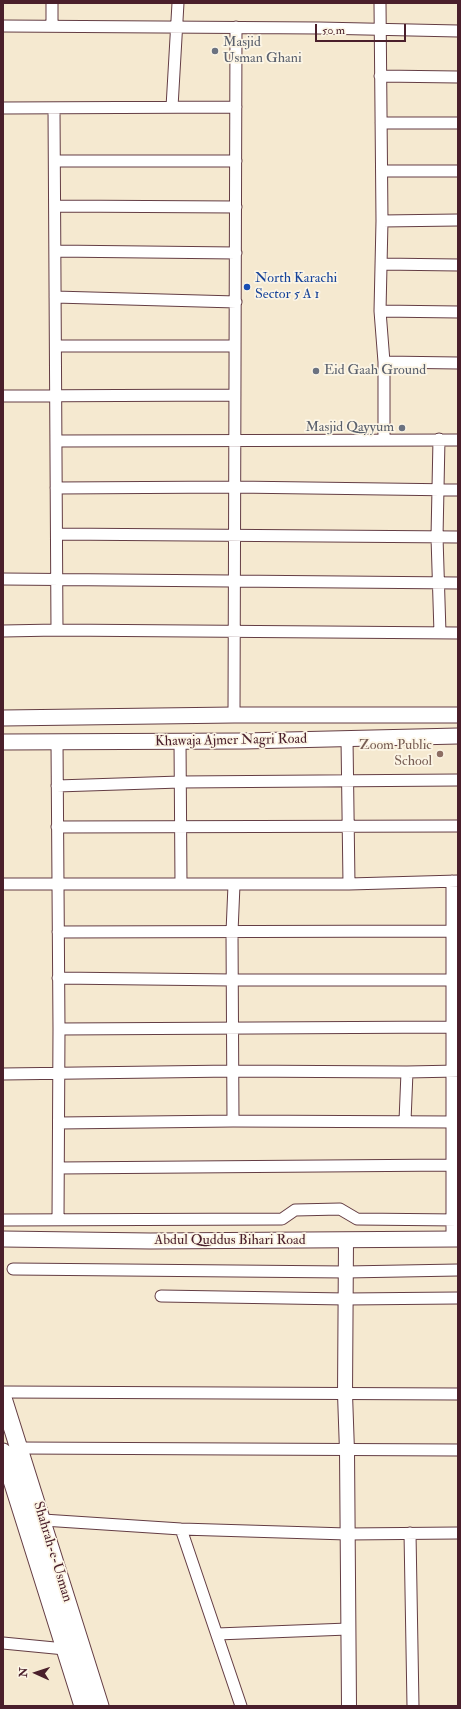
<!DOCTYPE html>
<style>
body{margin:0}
#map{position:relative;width:461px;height:1709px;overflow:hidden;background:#f5e9d0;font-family:"IM FELL Double Pica",serif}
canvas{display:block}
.frame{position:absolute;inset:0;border:4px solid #4a1f2b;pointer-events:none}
.north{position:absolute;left:16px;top:1653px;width:40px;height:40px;-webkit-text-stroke:3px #fcf5e5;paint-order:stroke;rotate:273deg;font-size:11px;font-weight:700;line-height:16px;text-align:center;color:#4a1f2b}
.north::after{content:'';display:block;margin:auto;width:14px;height:18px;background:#4a1f2b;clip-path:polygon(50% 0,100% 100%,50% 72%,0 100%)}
.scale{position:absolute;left:315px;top:24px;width:91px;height:18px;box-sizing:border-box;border:2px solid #4a1f2b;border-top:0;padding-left:5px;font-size:12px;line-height:14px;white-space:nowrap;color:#4a1f2b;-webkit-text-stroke:3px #fcf5e5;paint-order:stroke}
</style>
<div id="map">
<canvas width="461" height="1709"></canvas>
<div class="frame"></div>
<div class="north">N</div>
<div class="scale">50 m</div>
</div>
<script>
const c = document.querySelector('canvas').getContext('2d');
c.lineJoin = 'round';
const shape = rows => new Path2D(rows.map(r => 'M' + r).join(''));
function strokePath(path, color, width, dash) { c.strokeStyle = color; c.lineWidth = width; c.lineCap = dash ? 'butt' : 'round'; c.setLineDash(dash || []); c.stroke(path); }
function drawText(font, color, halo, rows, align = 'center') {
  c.font = font + ' "IM FELL Double Pica",serif'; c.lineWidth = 3.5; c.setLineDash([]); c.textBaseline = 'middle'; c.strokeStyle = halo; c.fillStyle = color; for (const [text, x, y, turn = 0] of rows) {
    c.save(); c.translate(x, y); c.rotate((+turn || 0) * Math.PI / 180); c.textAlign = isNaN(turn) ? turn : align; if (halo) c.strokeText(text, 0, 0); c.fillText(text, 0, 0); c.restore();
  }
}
const minor = shape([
 [52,3,52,26],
 [380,3,382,221,380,311,384,362,384,439],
 [3,26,319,28,458,31],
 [380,76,458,77],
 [172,107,178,3],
 [3,108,236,107],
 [54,108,57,630,458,633],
 [381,123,458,123],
 [55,161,236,161],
 [382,171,458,171],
 [55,206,236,207],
 [382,221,458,220],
 [55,251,236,253],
 [381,264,458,265],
 [55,297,236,302],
 [380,311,458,312],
 [56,346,235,346],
 [384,362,458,363],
 [3,396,235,395],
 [439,439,437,537,440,633],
 [56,441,458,440],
 [56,488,235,487,458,490],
 [57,534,458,537],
 [3,579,458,583],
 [3,631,57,630],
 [234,715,236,27],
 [347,739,349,884],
 [180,741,181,884],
 [57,742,59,1029,58,1220],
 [57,786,180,782,458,780],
 [57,827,458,826],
 [452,881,452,1239],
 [3,884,349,884,458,881],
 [58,932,453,931],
 [58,978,232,980,453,980],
 [59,1029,452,1027],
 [3,1074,233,1071,407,1072,458,1071],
 [233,1121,232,932,234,885],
 [405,1121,407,1072],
 [59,1123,233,1121,453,1122],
 [59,1168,453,1165],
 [3,1220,282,1219,295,1210,340,1209,357,1219,458,1220],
 [13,1269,346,1272,458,1270],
 [161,1296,346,1299,458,1298],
 [3,1392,458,1394],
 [19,1448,458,1450],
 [43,1520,181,1529,347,1534,458,1533],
 [181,1529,241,1706],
 [410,1533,413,1706],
 [217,1634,348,1629],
 [3,1643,65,1649]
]);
const tertiary = shape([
 [346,1241,345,1394,347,1451,349,1706]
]);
const secondary = shape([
 [3,718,234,715,458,715],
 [3,742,244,741,458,736],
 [3,1239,150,1241,458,1239]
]);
const primary = shape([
 [3,1398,100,1706],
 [3,1452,83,1706]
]);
strokePath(minor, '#643d44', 13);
strokePath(tertiary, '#643d44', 16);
strokePath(secondary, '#643d44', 17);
strokePath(primary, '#643d44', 19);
strokePath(minor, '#fff', 11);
strokePath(tertiary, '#fff', 14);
strokePath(secondary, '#fff', 15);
strokePath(primary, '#fff', 17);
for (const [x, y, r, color] of [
 [215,51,4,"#6b7280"],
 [247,287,4,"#1a4fb4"],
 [316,371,4,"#6b7280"],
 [402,428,4,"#6b7280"],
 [440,754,4,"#8d6e63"]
]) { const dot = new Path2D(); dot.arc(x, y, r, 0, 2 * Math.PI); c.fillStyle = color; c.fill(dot); strokePath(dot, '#fcf5e5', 1.5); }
drawText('14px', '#5b616d', '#fcf5e5', [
 ["Masjid",223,43],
 ["Usman Ghani",223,59],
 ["Eid Gaah Ground",324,371],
 ["Masjid Qayyum",394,428,"right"]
], 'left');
drawText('14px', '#164399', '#fcf5e5', [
 ["North Karachi",255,279],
 ["Sector 5 A 1",255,295]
], 'left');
drawText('14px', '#4a1f2b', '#fcf5e5', [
 ["Khawaja Ajmer Nagri Road",231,741,-1],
 ["Abdul Quddus Bihari Road",230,1241],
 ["Shahrah-e-Usman",52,1552,73]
]);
drawText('14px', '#785e54', '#fcf5e5', [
 ["Zoom Public",432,746],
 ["School",432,762]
], 'right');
</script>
